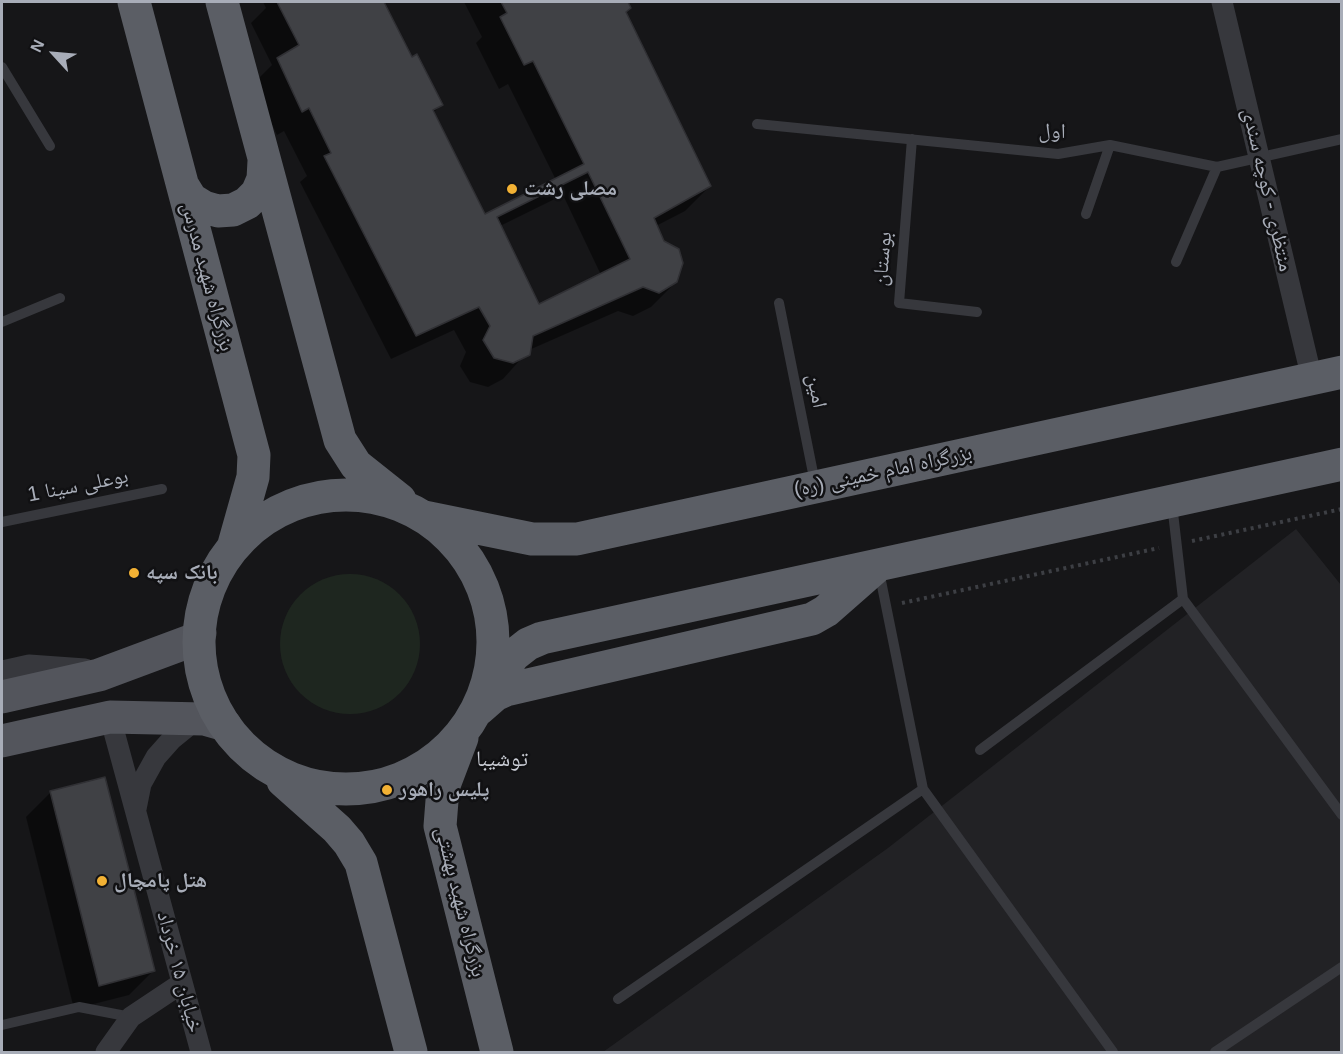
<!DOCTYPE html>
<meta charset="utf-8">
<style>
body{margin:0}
#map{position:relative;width:1343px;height:1054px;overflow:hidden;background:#161618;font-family:Helvetica,sans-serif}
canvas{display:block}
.frame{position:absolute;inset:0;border:3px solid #a8adb8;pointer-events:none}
.north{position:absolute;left:24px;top:24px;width:60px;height:60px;-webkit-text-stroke:4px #111113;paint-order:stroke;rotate:296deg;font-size:16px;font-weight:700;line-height:24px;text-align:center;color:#a8adb8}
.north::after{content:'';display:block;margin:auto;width:21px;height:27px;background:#a8adb8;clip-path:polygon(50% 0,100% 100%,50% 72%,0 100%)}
</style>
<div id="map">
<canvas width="1343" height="1054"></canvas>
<div class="frame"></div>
<div class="north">N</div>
</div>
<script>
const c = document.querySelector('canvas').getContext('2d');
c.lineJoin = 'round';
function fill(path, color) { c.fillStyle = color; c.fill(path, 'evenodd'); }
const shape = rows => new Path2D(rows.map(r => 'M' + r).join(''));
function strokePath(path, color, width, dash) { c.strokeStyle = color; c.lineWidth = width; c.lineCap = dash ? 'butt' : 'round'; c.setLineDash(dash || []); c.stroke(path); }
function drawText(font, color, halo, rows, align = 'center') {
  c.font = font + ' Helvetica,"Noto Naskh Arabic",sans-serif'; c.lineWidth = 5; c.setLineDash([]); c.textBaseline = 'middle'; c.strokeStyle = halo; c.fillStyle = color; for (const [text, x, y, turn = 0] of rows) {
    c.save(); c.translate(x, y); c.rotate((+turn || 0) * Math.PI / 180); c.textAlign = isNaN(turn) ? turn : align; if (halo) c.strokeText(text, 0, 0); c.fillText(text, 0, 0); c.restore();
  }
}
fill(shape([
 [1296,529,1341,585,1341,1052,603,1052,888,848]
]), '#222225');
fill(shape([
 '280 644a70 70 0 1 1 140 0a70 70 0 1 1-140 0Z'
]), '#1e261f');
fill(shape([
 [263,2,383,2,411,59,441,105,433,113,485,216,556,180,508,84,499,89,476,43,482,37,464,2,626,2,629,8,624,13,710,186,685,211,656,226,676,282,651,307,633,316,618,311,529,350,503,379,488,387,470,382,460,366,466,352,454,330,391,359,300,182,307,176,284,131,277,135,253,84,272,65,251,23,266,8],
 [563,195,601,275,538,306,500,226],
 [51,792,154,970,129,995,74,1009,26,817]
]), '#0007');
const building = shape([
 [277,2,384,2,412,57,417,54,443,105,433,110,485,214,584,164,533,61,524,65,500,17,507,13,501,2,628,2,631,8,626,12,711,186,654,218,664,241,679,249,683,263,677,282,659,293,643,287,533,336,530,355,513,363,494,358,483,340,490,326,479,307,416,336,324,156,331,153,309,108,302,112,277,58,299,45,277,2],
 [588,172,630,259,539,304,497,217,588,172],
 [105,777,155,971,99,986,50,791,105,777]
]);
fill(building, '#404145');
strokePath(building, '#303034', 1.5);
strokePath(shape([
 [1192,541,1342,509],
 [902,603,1159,548]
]), '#3d3f44', 4, [3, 4.5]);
strokePath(shape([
 [2,67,50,146],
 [757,124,1058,154,1110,145,1217,167,1342,139],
 [912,139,899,303,977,312],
 [1086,214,1110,145],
 [1176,262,1217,167],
 [779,303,815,483],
 [2,322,60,298],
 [2,522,162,489],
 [1183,599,1342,815],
 [980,750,1183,599,1172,504],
 [923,789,1113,1052],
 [618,999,923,789,879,571],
 [2,1025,79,1007,131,1017],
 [1215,1052,1342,967]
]), '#37383d', 10);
strokePath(shape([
 [1222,2,1312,379],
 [2,671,29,665,85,669],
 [110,717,201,1052],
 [136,809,141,784,156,757,172,739,188,726,201,720],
 [106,1052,131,1017,182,983]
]), '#37383d', 21);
strokePath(shape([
 [2,697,99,675,193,640,200,633],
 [2,741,110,717,204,719,225,725]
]), '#53555c', 33);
strokePath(shape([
 [134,2,254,455,253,477,233,548],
 [222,2,340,440,356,465,400,500],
 [183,186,191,199,204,207,218,211,233,210,247,203,257,193,263,179,264,161],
 '199 642a147 147 0 1 1 294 0a147 147 0 1 1-294 0Z',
 [424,517,532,539,577,539,1342,372],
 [488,690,514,655,528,644,542,638,1342,464],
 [479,709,495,695,506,690,812,619,826,611,875,568],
 [462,738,443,788,440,826,497,1052],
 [283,781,337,829,349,843,361,863,411,1052]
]), '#5b5e65', 33);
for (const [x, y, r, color] of [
 [512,189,6,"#f2b134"],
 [134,573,6,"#f2b134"],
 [387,790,6,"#f2b134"],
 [102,881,6,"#f2b134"]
]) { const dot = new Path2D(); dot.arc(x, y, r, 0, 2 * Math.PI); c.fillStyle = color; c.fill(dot); strokePath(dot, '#111113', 2); }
drawText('21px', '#a8adb8', '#111113', [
 ["اول",1052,132],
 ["منتظری - کوچه سندی",1267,190,77],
 ["بوستان",883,259,-85],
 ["بزرگراه شهید مدرس",207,277,75],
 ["امین",816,391,79],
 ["بزرگراه امام خمینی (ره)",883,472,-12],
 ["بوعلی سینا 1",78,486,-11],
 ["بزرگراه شهید بهشتی",460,902,76],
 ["خیابان ۱۵ خرداد",179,972,75]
]);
drawText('bold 21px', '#a8adb8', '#111113', [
 ["مصلی رشت",524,189],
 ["بانک سپه",146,573],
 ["پلیس راهور",399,790],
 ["هتل پامچال",114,881]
], 'left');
drawText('22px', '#c9ccd4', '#111113', [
 ["توشیبا",502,760]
]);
</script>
